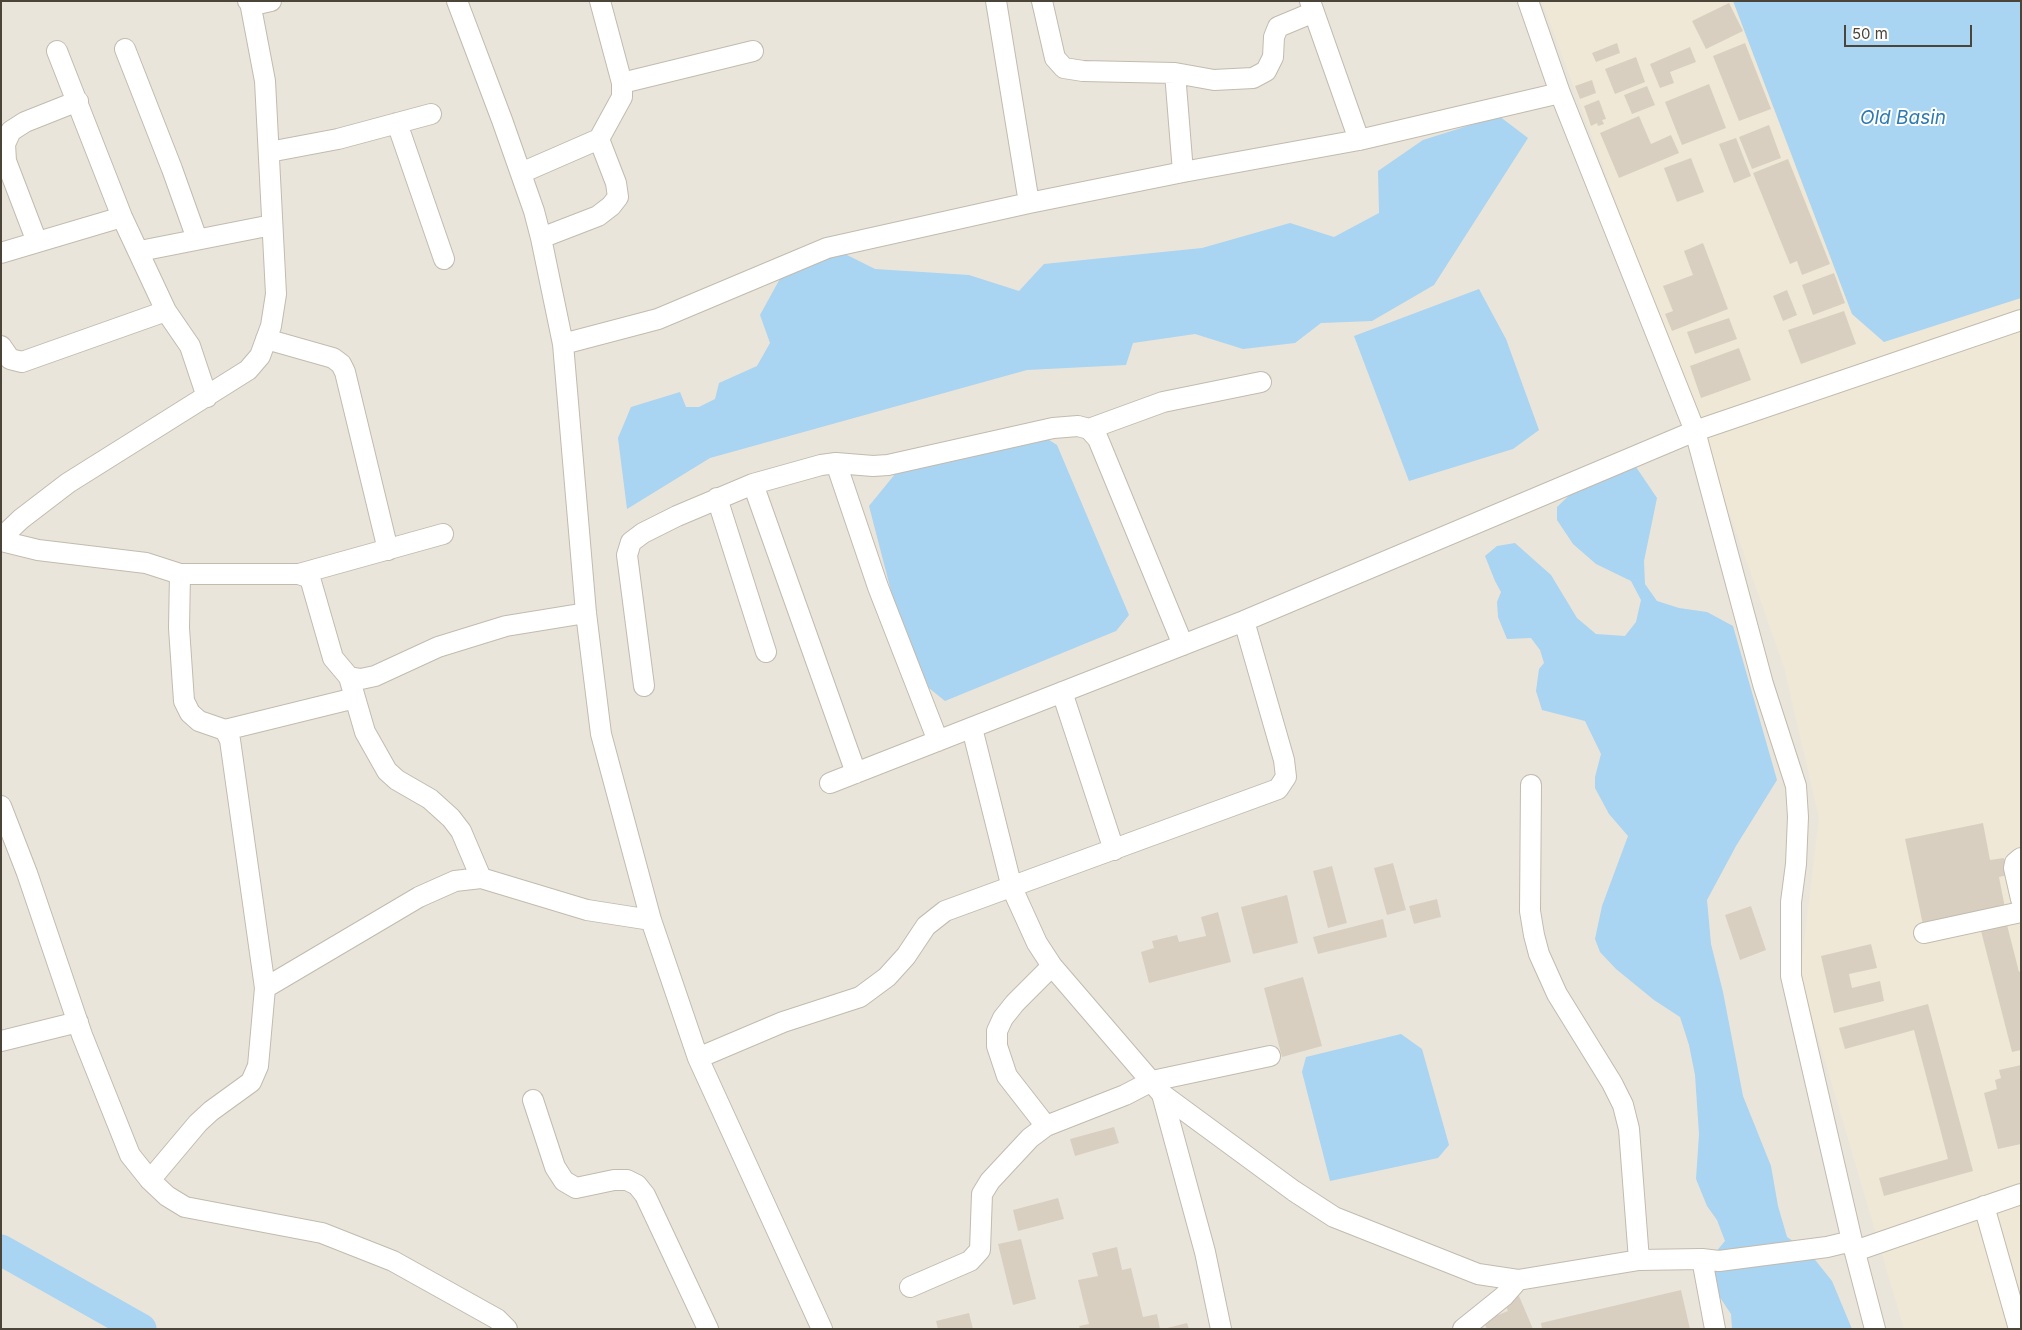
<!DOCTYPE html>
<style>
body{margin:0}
#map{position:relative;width:2022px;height:1330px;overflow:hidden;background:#f6f3ec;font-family:Inter,sans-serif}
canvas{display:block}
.frame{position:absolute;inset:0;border:2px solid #4b4439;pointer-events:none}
.scale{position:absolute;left:1844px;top:25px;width:128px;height:22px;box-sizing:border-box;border:2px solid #4b4439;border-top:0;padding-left:6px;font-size:15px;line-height:18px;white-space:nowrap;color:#4b4439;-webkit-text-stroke:4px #fff;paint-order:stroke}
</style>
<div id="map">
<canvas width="2022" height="1330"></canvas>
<div class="frame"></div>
<div class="scale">50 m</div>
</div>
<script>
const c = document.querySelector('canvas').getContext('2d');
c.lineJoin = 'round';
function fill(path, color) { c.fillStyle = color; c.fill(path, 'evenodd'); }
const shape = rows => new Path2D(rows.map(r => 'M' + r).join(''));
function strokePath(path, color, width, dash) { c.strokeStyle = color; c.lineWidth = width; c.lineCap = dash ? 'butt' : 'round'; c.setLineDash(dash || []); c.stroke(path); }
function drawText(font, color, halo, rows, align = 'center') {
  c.font = font + ' Inter,sans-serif'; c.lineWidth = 4; c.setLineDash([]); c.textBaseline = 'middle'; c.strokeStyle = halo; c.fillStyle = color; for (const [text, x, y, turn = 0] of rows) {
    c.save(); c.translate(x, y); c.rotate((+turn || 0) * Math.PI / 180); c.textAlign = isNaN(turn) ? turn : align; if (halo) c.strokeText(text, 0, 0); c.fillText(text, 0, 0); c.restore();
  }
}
fill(shape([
 [1,1,2021,1,2021,1329,1,1329]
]), '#eae5da');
fill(shape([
 [1542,1,2021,1,2021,1329,1904,1329,1800,976,1819,818,1784,667,1695,416]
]), '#efe8d6');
fill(shape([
 [1733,1,2021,1,2021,298,1884,342,1852,314],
 [1499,116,1528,138,1434,285,1372,321,1321,323,1295,343,1243,349,1195,334,1133,343,1126,365,1027,370,710,458,627,509,618,438,631,407,680,392,686,407,699,407,715,399,719,383,757,366,770,343,760,315,782,275,843,253,875,269,969,275,1019,291,1044,264,1202,248,1290,223,1334,237,1379,213,1378,171,1423,140],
 [1479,289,1506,339,1539,430,1513,449,1409,481,1354,336],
 [1046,438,1057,445,1129,615,1116,631,945,701,929,688,897,614,869,506,900,468],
 [1636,467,1657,498,1644,561,1645,584,1657,601,1679,608,1707,612,1733,626,1777,780,1736,846,1707,900,1711,944,1723,992,1743,1096,1771,1166,1778,1206,1787,1237,1808,1251,1832,1281,1852,1329,1732,1329,1731,1314,1713,1287,1715,1253,1725,1241,1717,1220,1707,1206,1696,1179,1699,1134,1695,1075,1689,1045,1680,1017,1654,1000,1616,969,1600,952,1595,939,1602,906,1628,836,1609,814,1595,788,1595,777,1601,754,1585,721,1542,710,1536,691,1539,669,1544,663,1540,650,1531,638,1507,639,1498,617,1497,602,1501,592,1495,581,1485,556,1497,546,1515,543,1551,575,1577,618,1596,634,1625,636,1636,622,1641,600,1631,581,1596,564,1573,544,1557,520,1557,507,1578,487,1602,476],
 [1401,1034,1422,1049,1449,1145,1438,1158,1330,1181,1302,1072,1306,1057]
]), '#a9d4f2');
strokePath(shape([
 [1,1250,141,1329]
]), '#a9d4f2', 31);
fill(shape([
 [1729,3,1743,31,1706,49,1692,21],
 [1617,43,1620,53,1596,62,1592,53],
 [1745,43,1771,109,1739,121,1713,56],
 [1690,47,1696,62,1670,72,1674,83,1660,88,1650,64],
 [1636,57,1645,82,1615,94,1605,69],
 [1592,80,1596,93,1580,99,1575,86],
 [1709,84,1726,128,1682,145,1665,102],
 [1647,86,1655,105,1632,114,1624,95],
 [1599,100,1606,119,1602,120,1604,124,1598,126,1597,123,1591,126,1584,106],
 [1639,116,1651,144,1671,135,1679,153,1619,178,1600,133],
 [1769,125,1781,158,1752,169,1739,137],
 [1736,138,1751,176,1734,183,1719,144],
 [1691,158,1704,192,1677,202,1664,168],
 [1788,159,1830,264,1802,275,1797,261,1790,264,1753,173],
 [1703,243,1728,309,1672,331,1665,314,1673,311,1663,286,1693,275,1684,251],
 [1834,273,1845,303,1813,315,1802,285],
 [1787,290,1797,315,1783,321,1773,296],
 [1844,311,1856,344,1801,364,1788,330],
 [1729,318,1737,339,1695,354,1687,332],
 [1739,348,1751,380,1701,398,1690,366],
 [1983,823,1990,860,2004,858,2008,875,1999,877,2005,908,1923,925,1905,839],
 [1393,863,1406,910,1387,915,1374,868],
 [1332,866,1347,923,1328,928,1313,871],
 [1287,895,1298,943,1253,954,1241,907],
 [1437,899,1441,917,1414,924,1409,906],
 [1751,906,1766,950,1740,960,1725,915],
 [1218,912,1231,962,1149,983,1141,952,1154,948,1152,941,1177,935,1179,942,1206,936,1201,917],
 [1383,919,1387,937,1318,954,1313,937],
 [2006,921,2019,972,2021,971,2021,1050,2012,1052,1980,927],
 [1871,944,1877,968,1849,974,1852,988,1880,981,1884,1001,1834,1013,1821,956],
 [1303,977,1322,1046,1282,1057,1264,988],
 [1928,1004,1973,1171,1884,1196,1879,1178,1948,1159,1914,1030,1845,1049,1839,1028],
 [2021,1065,2021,1144,1998,1149,1984,1093,1997,1089,1995,1080,2001,1078,1999,1070],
 [1114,1127,1119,1143,1075,1156,1070,1139],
 [1058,1198,1064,1219,1018,1231,1013,1210],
 [1021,1239,1036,1299,1013,1305,998,1244],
 [1117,1247,1122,1270,1131,1268,1143,1317,1157,1314,1160,1329,1080,1329,1079,1326,1089,1324,1078,1280,1098,1276,1092,1253],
 [1681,1290,1690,1329,1542,1329,1541,1323],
 [1519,1296,1533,1329,1487,1329,1481,1316,1496,1310,1498,1315,1508,1311,1504,1302],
 [969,1313,973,1329,938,1329,936,1321],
 [1187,1323,1189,1329,1167,1329,1167,1328]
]), '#d8cfc1');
const minor = shape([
 [248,1,262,3,271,1],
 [457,1,502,120,534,211,541,238,563,344,586,613,601,734,651,920,698,1058,822,1329],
 [996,1,1029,203],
 [1042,1,1055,58,1064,68,1083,71,1175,73,1214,80,1253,78,1266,71,1273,57,1274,37,1278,27,1314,12],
 [1310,1,1359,140],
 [1528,1,1560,93,1695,431,1763,684,1796,786,1798,817,1796,864,1791,902,1791,976,1852,1241,1875,1329],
 [125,49,172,169,197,239],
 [57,51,122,217,166,311,190,346,207,397],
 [1175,73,1183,172],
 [622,83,753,51],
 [397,123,444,259],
 [269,152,338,139,431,114],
 [521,173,599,139,622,97,622,83,600,1],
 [541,238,598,216,611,206,618,197,616,183,599,139],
 [37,242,6,161,5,144,11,131,25,122,78,101],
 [140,251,272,225],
 [1,253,122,217],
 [266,339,333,358,341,364,345,372,388,550],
 [563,344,658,319,827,248,1029,203,1183,172,1359,140,1560,93],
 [1,346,10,359,22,362,166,311],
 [1089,429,1163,402,1261,382],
 [836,463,878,587,938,741],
 [753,484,856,773],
 [717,498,766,652],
 [1,538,21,519,68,483,248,370,260,356,271,326,276,294,265,81,250,2],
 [1,541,38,550,146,563,180,574,299,574,310,578,333,658,349,677,361,679,375,676,438,647,506,626,586,613],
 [299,574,443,534],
 [349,677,365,732,387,771,397,780,430,799,451,818,461,831,481,878],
 [644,686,627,555,631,542,643,533,677,516,753,484,821,465,836,463,873,466,888,465,1053,428,1078,426,1089,429,1098,439,1183,645],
 [1062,692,1114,850],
 [972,728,1012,888,1037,943,1052,966,1162,1094,1294,1191,1334,1217,1478,1274,1518,1280,1639,1260,1702,1259,1719,1261,1827,1247,1852,1241],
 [225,730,355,698],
 [830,783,1244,621,1695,431,2021,320],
 [1531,785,1530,911,1534,935,1539,954,1557,994,1612,1083,1623,1105,1629,1129,1639,1260],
 [1,806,27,873,82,1035,130,1155,150,1180,167,1196,185,1207,322,1233,393,1261,497,1319,507,1329],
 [2021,858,2015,863,2014,868,2021,899],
 [1924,933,2021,912],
 [265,988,419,897,455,881,481,878,587,910,651,920],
 [1,1041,78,1022],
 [698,1058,783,1022,860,997,887,977,906,956,926,926,945,911,1278,789,1286,777,1284,760,1244,621],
 [1162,1094,1205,1252,1221,1329],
 [533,1100,555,1167,564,1181,576,1188,614,1180,627,1180,637,1185,645,1195,708,1329],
 [1046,1126,1007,1076,997,1046,997,1031,1003,1018,1015,1003,1052,966],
 [150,1180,198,1123,211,1111,251,1082,258,1066,265,988,230,740,225,730,199,721,190,713,184,701,179,628,180,574],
 [1984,1206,2019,1329],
 [1855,1251,2021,1194],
 [1702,1259,1715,1329],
 [910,1287,970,1261,980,1250,982,1194,990,1181,1030,1138,1046,1126,1125,1095,1152,1081,1270,1056],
 [1463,1329,1504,1296,1518,1280]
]);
strokePath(minor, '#c2bbae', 22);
strokePath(minor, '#fff', 20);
drawText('italic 19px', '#2e7ab2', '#fff', [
 ["Old Basin",1903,118]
]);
</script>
